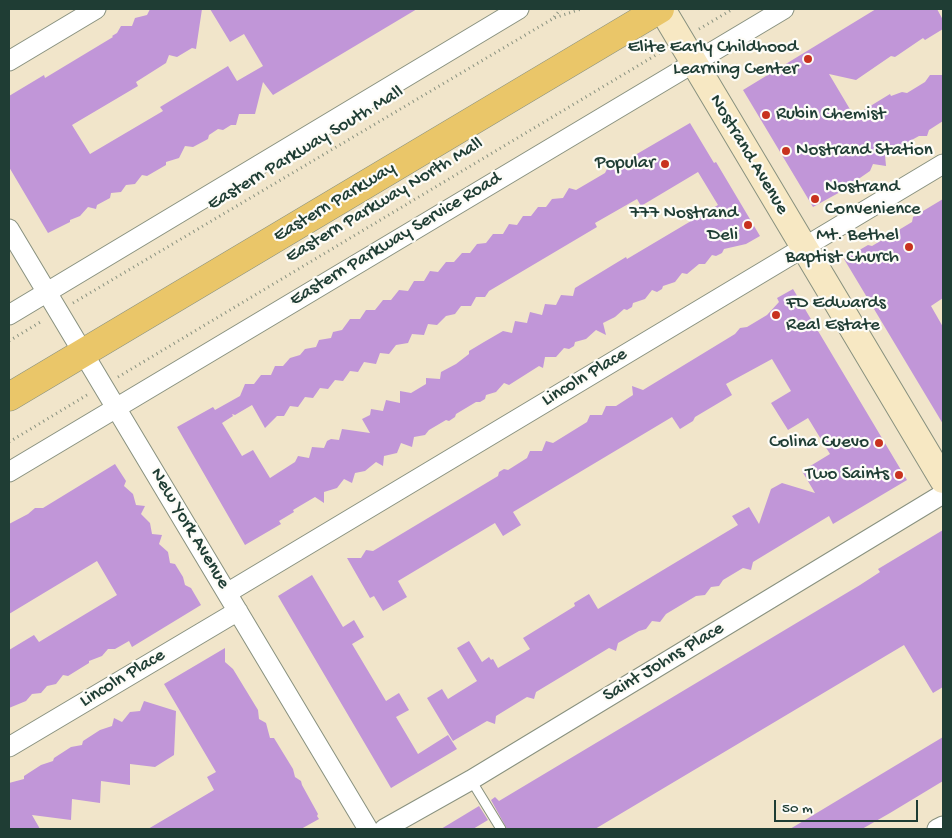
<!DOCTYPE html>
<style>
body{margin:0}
#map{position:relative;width:952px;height:838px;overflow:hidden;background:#f1e5ca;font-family:"Gochi Hand",sans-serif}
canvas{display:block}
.frame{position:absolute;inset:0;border:10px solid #1f3d34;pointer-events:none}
.scale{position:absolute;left:774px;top:800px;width:144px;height:22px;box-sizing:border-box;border:2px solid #1f3d34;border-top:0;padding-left:6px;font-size:15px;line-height:18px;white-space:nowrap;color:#1f3d34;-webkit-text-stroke:4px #fdfcf7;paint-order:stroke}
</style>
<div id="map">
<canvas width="952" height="838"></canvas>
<div class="frame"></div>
<div class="scale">50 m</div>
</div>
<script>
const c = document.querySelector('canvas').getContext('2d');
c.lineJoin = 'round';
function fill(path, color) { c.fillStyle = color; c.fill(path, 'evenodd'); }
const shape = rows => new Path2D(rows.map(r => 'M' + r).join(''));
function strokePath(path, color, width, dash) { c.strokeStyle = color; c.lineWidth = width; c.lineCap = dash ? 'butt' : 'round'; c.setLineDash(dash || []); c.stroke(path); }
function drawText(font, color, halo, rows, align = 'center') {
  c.font = font + ' "Gochi Hand",sans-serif'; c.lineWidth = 4.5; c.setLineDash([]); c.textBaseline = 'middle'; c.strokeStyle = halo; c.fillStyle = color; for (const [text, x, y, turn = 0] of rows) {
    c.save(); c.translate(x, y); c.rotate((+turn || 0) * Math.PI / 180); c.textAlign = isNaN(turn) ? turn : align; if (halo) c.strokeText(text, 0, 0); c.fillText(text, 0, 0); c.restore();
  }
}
fill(shape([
 [150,9,202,9,196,49,192,48,177,57,169,55,166,63,136,82,138,86,72,125,90,154,163,111,160,107,228,66,237,81,263,66,244,34,230,42,210,9,417,9,273,95,263,82,255,114,239,114,236,125,231,125,223,130,218,129,209,135,208,139,193,147,185,146,179,158,166,162,166,165,147,176,142,175,135,184,126,185,121,192,111,193,110,198,97,205,96,209,88,207,80,216,70,220,70,222,48,233,9,167,9,96,44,75,45,78,113,37,112,36,117,33,121,26,132,26,135,18,147,15],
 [876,9,937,9,943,20,943,29,925,40,923,38,898,55,895,57,891,56,856,80,829,74,854,116,890,94,891,96,902,92,907,93,925,82,930,75,943,75,943,121,929,130,927,136,919,136,908,142,901,150,885,155,886,166,873,164,870,171,857,180,848,183,842,191,813,207,743,90],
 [690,123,714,163,716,162,760,236,746,244,724,249,722,253,716,256,712,255,705,264,699,264,687,274,682,273,675,282,663,286,662,289,657,292,652,290,645,299,633,303,632,307,627,310,624,309,615,317,603,323,606,335,596,330,586,339,575,342,574,346,569,349,564,348,556,357,545,357,543,368,539,366,509,385,504,383,496,392,486,395,485,399,480,402,476,402,456,414,455,417,449,421,446,420,429,430,425,435,414,437,412,447,401,443,397,453,384,456,383,466,376,462,365,471,355,473,352,483,344,479,337,488,324,492,324,503,315,497,293,510,294,512,279,521,281,524,245,545,177,427,213,407,215,410,240,396,245,384,254,384,261,375,271,375,275,366,283,366,290,358,300,355,305,349,316,347,319,340,331,338,333,332,342,330,350,319,360,319,366,310,375,310,383,300,391,300,399,290,408,291,414,281,424,281,430,271,438,272,446,262,454,262,462,253,470,253,477,244,486,243,493,234,503,234,509,224,517,225,523,216,531,216,538,207,546,207,552,199,563,198,569,188,576,190,605,173,609,165,618,165],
 [698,172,718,205,627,259,626,257,575,288,573,296,561,295,556,305,545,304,542,315,530,312,527,323,515,321,512,333,503,331,484,342,469,351,469,354,456,364,441,372,440,379,426,378,426,384,411,393,400,391,400,403,386,400,383,411,371,409,370,415,362,419,370,433,342,429,339,440,331,439,327,441,324,448,312,447,309,458,298,456,295,462,270,478,253,450,242,456,222,423,233,416,232,414,235,415,252,405,265,428,277,416,284,416,290,406,298,407,305,397,313,398,320,388,328,389,335,380,343,381,350,371,358,372,364,362,376,364,380,353,389,354,396,345,408,343,412,334,424,335,428,324,437,325,446,316,455,314,461,306,471,306,476,297,485,297,489,291,597,227,595,223,637,199,641,206],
 [943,199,943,298,931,306,943,327,943,424,844,259,868,245,872,246,912,222,913,217],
 [793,289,907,480,833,524,829,516,753,562,751,570,743,568,723,580,719,586,711,587,705,595,696,596,666,614,660,622,652,621,646,629,639,631,618,643,616,651,609,648,536,692,534,699,527,697,496,716,495,724,487,721,453,741,427,698,442,689,448,699,477,681,457,648,469,641,482,662,489,657,491,660,493,659,498,668,530,649,523,638,575,606,574,603,589,594,598,609,738,525,732,516,749,507,759,524,771,489,782,483,815,493,802,471,830,454,808,418,788,430,771,403,791,391,772,359,726,384,732,395,695,417,693,421,680,429,672,417,513,512,521,525,503,536,495,523,398,581,407,597,383,611,374,596,370,598,347,558,361,558,366,550,373,551,498,476,499,472,504,469,508,470,527,458,530,451,542,451,546,441,553,443,587,422,590,415,602,415,606,406,616,406,633,395,632,386,643,390,735,334,740,328,747,327,767,315,779,302,777,298],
 [115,464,126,481,124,486,133,494,136,505,145,506,141,514,150,523,152,534,162,535,159,544,168,552,170,563,175,564,183,577,185,585,191,588,201,605,132,647,129,641,115,649,108,649,102,656,89,661,89,663,68,676,63,675,56,684,47,686,41,693,32,694,26,701,9,708,9,650,34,635,39,642,117,595,97,561,9,614,9,524,28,514,35,508,43,508],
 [943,530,943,687,933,693,904,645,595,829,507,829,491,800,495,797,499,801,860,585,880,572,878,569],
 [312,575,343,627,354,620,364,637,352,644,386,701,399,693,409,710,396,717,418,754,448,735,457,749,391,788,278,596],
 [225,648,225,662,233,669,258,710,259,719,266,723,270,738,274,738,293,769,295,777,301,781,302,785,318,814,317,816,319,819,301,829,148,829,214,790,207,777,216,772,164,684],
 [144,701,176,711,174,755,155,767,130,764,130,785,101,781,100,803,72,799,71,820,32,815,40,829,9,829,9,783,24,779,24,776,41,765,53,761,54,758,71,747,82,745,83,741,100,730,112,726,114,718,122,722,130,712,140,711],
 [943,737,943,781,890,813,862,829,790,829],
 [479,806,488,820,473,829,441,829]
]), '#c196d8');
const service = shape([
 [471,780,501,829]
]);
const minor = shape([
 [9,61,96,9],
 [9,229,368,829],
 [9,315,519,9],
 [9,472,784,9],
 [227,593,943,164],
 [9,747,238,611],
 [384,829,471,780,943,494],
 [937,829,943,826]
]);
const secondary = shape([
 [662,9,943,480]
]);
const primary = shape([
 [9,397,660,9]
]);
strokePath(service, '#88917f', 11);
strokePath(minor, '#88917f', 21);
strokePath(secondary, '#88917f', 28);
strokePath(primary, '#88917f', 29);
strokePath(shape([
 [554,17,561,9],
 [699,29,733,9],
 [73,303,554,18,581,9],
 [9,341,42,321],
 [118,377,661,52],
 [9,442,87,395]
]), '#88917f', 3, [1, 4]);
strokePath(service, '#fff', 9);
strokePath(minor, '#fff', 19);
strokePath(secondary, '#f7e8c3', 26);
strokePath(primary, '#eac669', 28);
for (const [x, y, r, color] of [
 [808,59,5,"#c8321e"],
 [766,115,5,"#c8321e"],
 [786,151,5,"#c8321e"],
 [665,164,5,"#c8321e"],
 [815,199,5,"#c8321e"],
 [748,225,5,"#c8321e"],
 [909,247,5,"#c8321e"],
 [776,315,5,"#c8321e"],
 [879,443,5,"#c8321e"],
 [899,475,5,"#c8321e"]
]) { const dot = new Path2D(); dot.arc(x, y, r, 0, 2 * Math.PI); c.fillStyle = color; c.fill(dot); strokePath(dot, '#fdfcf7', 2); }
drawText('19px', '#1f3d34', '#fdfcf7', [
 ["Elite Early Childhood",798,48],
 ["Learning Center",798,70],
 ["Rubin Chemist",776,115,"left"],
 ["Nostrand Station",796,151,"left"],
 ["Popular",655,164],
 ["Nostrand",825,188,"left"],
 ["Convenience",825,210,"left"],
 ["777 Nostrand",738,214],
 ["Deli",738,236],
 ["Mt. Bethel",899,236],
 ["Baptist Church",899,258],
 ["FD Edwards",786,304,"left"],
 ["Real Estate",786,326,"left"],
 ["Colina Cuevo",869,443],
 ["Two Saints",889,475]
], 'right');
drawText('19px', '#1f3d34', '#fdfcf7', [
 ["Eastern Parkway South Mall",306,149,-31],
 ["Nostrand Avenue",748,155,59],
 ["Eastern Parkway North Mall",385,201,-31],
 ["Eastern Parkway",335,203,-31],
 ["Eastern Parkway Service Road",396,240,-31],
 ["Lincoln Place",585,378,-31],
 ["New York Avenue",189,529,59],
 ["Saint Johns Place",664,663,-31],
 ["Lincoln Place",123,679,-31]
]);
</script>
